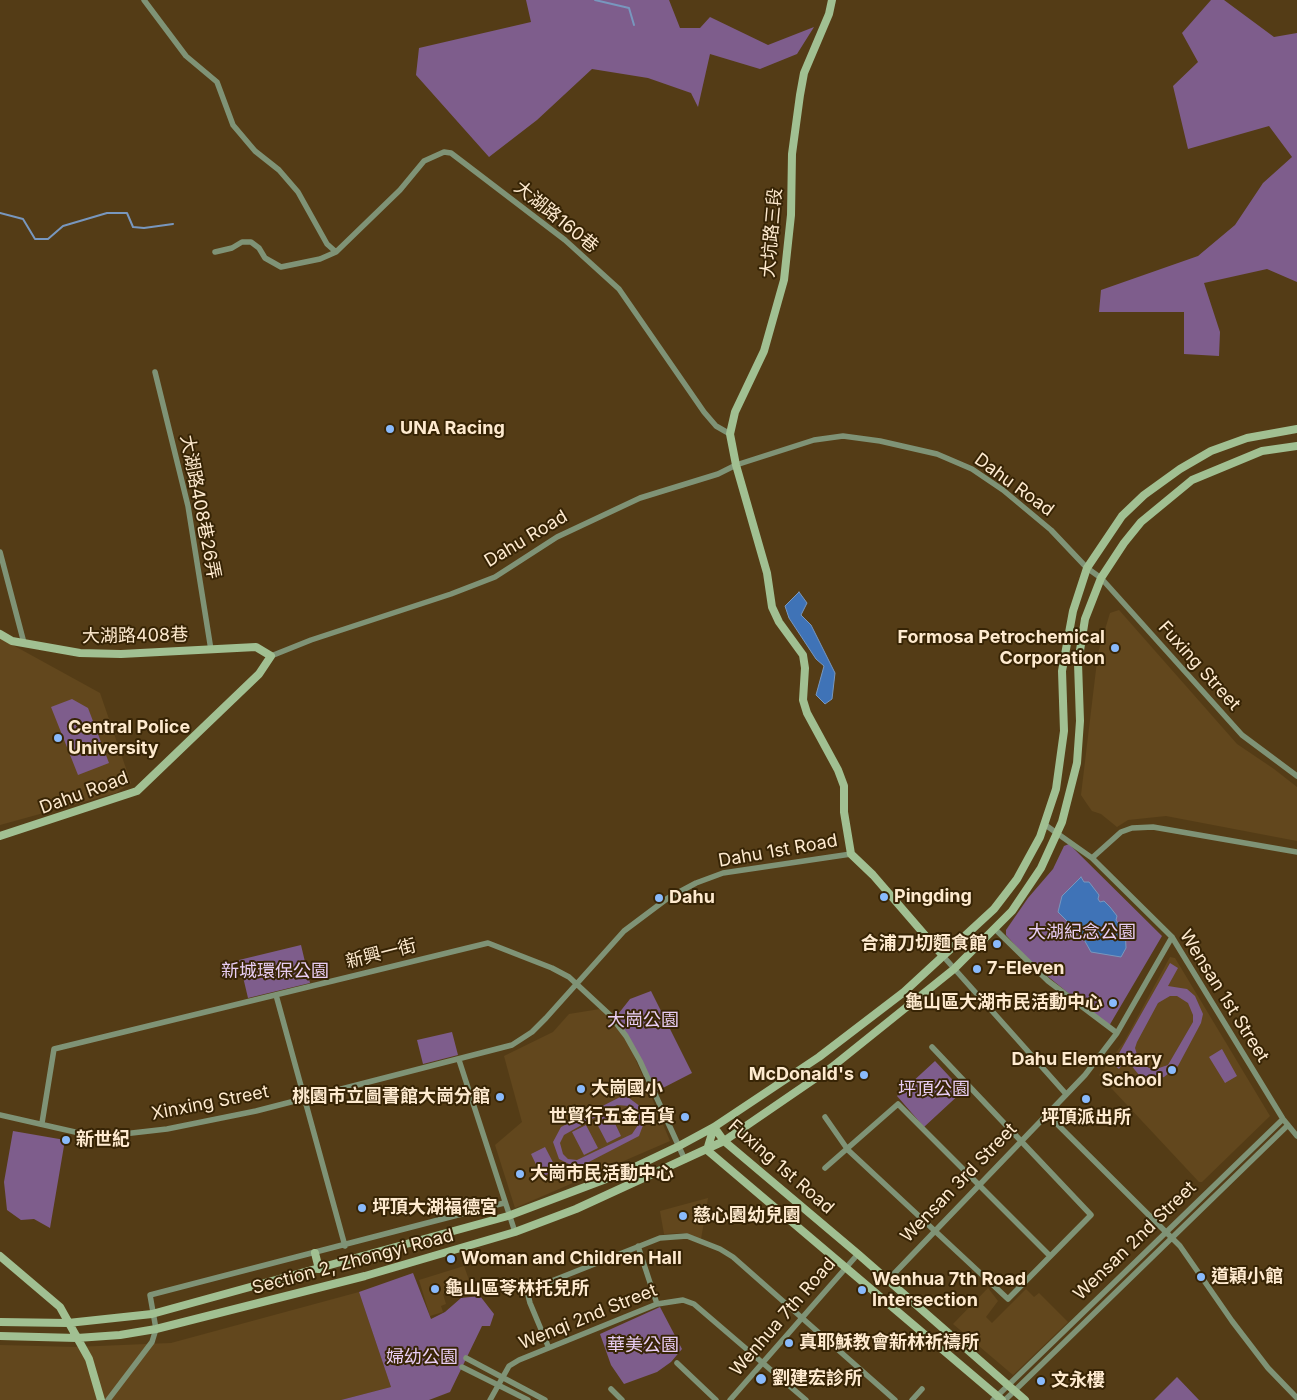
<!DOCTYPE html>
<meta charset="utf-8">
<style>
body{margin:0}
canvas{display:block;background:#543c16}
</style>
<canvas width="1297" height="1400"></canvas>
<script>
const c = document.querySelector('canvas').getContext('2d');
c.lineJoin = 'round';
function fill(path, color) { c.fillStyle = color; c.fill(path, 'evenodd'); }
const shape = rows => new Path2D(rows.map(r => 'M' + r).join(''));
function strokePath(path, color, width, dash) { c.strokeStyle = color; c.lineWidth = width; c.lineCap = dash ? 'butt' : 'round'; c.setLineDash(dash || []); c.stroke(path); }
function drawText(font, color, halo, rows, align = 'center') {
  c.font = font + ' Inter,"Noto Sans TC",sans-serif'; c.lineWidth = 4; c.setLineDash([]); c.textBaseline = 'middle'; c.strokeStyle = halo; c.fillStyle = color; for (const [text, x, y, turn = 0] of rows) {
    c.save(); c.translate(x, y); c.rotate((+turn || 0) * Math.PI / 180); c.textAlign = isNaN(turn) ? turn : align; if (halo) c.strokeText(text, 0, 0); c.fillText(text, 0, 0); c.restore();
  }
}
fill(shape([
 [1119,610,1237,744,1274,769,1297,787,1297,841,1166,816,1128,820,1117,827,1101,814,1092,811,1087,804,1081,795,1098,653,1110,613],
 [0,638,100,693,131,783,116,793,0,825],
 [1170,957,1175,958,1270,1116,1202,1182,1199,1182,1099,1075,1124,1042],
 [600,1009,609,1016,629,1044,670,1141,515,1208,495,1145,522,1122,504,1056,553,1032,569,1014],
 [708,1198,701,1239,682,1233,664,1234,660,1211],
 [464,1266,469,1280,447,1286,448,1292,443,1294,446,1304,441,1306,443,1312,430,1316,419,1280],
 [988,1288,998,1301,986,1317,992,1323,1026,1289,1034,1297,1039,1293,1068,1322,1013,1375,953,1324],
 [359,1292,391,1387,341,1400,0,1400,0,1345,75,1347,171,1343]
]), '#62471d');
fill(shape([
 [526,0,669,0,680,28,700,28,710,17,768,45,814,27,797,54,760,69,710,54,698,107,691,93,648,78,592,69,537,120,489,157,416,75,419,48,531,22],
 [1211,0,1224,0,1274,37,1297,33,1297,282,1267,269,1204,283,1220,332,1219,356,1184,354,1184,312,1099,312,1101,290,1198,256,1235,225,1263,183,1292,157,1269,126,1188,149,1173,86,1198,62,1182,33],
 [72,699,88,708,109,763,78,775,51,707],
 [1069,844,1162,936,1109,1026,1030,962,1006,935,1006,930,1028,898,1053,869,1064,846],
 [301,945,310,983,248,998,239,960],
 [1170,963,1178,968,1168,986,1187,989,1195,996,1203,1014,1201,1023,1178,1066,1164,1077,1156,1079,1139,1075,1126,1059,1119,1069,1113,1064],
 [1170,996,1177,996,1188,1003,1193,1015,1193,1022,1168,1065,1156,1069,1149,1068,1139,1061,1135,1048,1137,1042,1158,1003],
 [651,991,692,1073,657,1091,628,1036,615,1018,630,999],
 [452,1032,458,1055,423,1064,417,1040],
 [1222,1049,1237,1076,1225,1083,1209,1057],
 [935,1061,963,1091,924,1127,897,1096],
 [634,1090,636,1095,629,1098,641,1107,645,1120,639,1136,583,1165,573,1166,559,1159,553,1142,561,1127],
 [617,1105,629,1106,637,1114,638,1125,632,1134,577,1160,568,1159,563,1154,560,1143,564,1135],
 [610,1113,621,1136,607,1143,595,1120],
 [586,1125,598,1148,584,1155,572,1132],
 [13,1131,65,1140,50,1228,34,1219,21,1220,7,1210,4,1182],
 [545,1147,557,1170,542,1177,531,1154],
 [413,1273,431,1319,445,1312,461,1298,480,1296,494,1314,490,1326,482,1326,450,1392,429,1400,341,1400,391,1387,359,1292],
 [660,1307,682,1349,671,1362,657,1372,624,1384,611,1365,600,1334],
 [1177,1377,1199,1400,1154,1400]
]), '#7e5d8c');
const water = shape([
 [799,592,807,603,801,615,811,625,835,673,832,699,825,704,816,695,824,666,816,659,789,618,785,606,799,592],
 [1081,877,1084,882,1089,882,1099,895,1098,899,1100,902,1104,901,1110,907,1117,916,1116,920,1118,923,1122,922,1125,927,1126,948,1121,957,1091,952,1082,936,1058,912,1062,896,1081,877]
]);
fill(water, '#3f73b7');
strokePath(water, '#7897be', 1);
strokePath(shape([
 [595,0,629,8,634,25],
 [0,213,23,219,35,239,48,239,63,226,107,213,127,213,133,227,144,228,173,224]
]), '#7897be', 2);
strokePath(shape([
 [144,0,186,56,217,82,233,125,255,151,279,170,298,192,327,244,336,252],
 [215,252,232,248,242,242,251,242,259,248,265,258,281,267,320,259,336,252,400,190,424,161,444,152,451,153,565,240,619,289,704,412,716,426,730,434],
 [155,372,188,506,211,650],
 [0,552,24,643],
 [271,656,311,640,451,594,495,577,557,537,640,498,718,474,736,465,814,440,843,436,880,441,937,454,972,469,1003,490,1051,530,1087,568,1101,578,1242,735,1297,776],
 [1044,824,1092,858,1172,937,1283,1119,1297,1136],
 [1092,858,1121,832,1132,828,1153,827,1297,852],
 [995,929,1048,981,1117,1033],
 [943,956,1066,1094],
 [276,995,345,1246],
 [459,1060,515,1232],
 [1047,1114,1180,1246,1232,1321,1268,1368,1297,1398],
 [0,1115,97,1137,167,1129,256,1111,512,1045,532,1032,546,1018,624,931,668,898,696,883,723,873,851,854],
 [825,1117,848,1150,1008,1299,1091,1215,932,1047],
 [42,1123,54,1049,488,943,552,968,569,977,610,1015,626,1036,640,1061,685,1160],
 [825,1168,898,1104,1049,1255],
 [638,1246,657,1304],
 [888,1280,1085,1075,1117,1033,1172,937],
 [548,1346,530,1303,528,1295,529,1290,660,1238,687,1236,720,1249,733,1257,895,1400],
 [466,1358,545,1400],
 [677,1363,716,1400],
 [462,1367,528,1400],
 [611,1389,622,1400],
 [108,1400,152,1342,156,1329,150,1295,504,1203],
 [490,1400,509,1366,519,1360,657,1304,683,1300,694,1304,806,1400],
 [730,1400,858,1254],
 [912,1400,922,1389],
 [993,1400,1283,1119],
 [1005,1400,1288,1125]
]), '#7f9376', 5.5);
strokePath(shape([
 [832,0,829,14,804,73,800,95,792,154,791,215,784,280,764,351,735,412,730,434,736,465,767,573,772,607,779,622,803,655,805,668,803,700,807,713,838,770,844,786,844,812,851,854,873,875,943,956],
 [0,634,12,641,80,653,121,654,256,647,271,656,259,674,137,791,0,836],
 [714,1127,724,1141,858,1254,1025,1400],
 [707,1150,1002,1400],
 [707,1150,714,1127],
 [315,1253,319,1269],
 [0,1256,60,1307,89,1359,101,1400],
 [0,1322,68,1323,152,1314,508,1216,622,1173,679,1146,714,1127,819,1057,904,992,994,909,1017,879,1040,837,1056,789,1064,731,1062,671,1073,611,1087,568,1122,516,1144,495,1180,469,1211,451,1247,438,1297,429],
 [0,1336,77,1338,120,1335,156,1329,365,1276,515,1232,576,1209,724,1141,832,1067,954,969,1012,911,1041,868,1062,822,1077,763,1080,721,1078,663,1085,619,1101,578,1124,543,1141,522,1192,480,1262,451,1297,446]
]), '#a1c092', 8);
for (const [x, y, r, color] of [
 [390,429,5,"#89bafc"],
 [1115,648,5,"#89bafc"],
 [58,738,5,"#89bafc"],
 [884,897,5,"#89bafc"],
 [659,898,5,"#89bafc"],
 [997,944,5,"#89bafc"],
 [977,969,5,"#89bafc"],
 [1113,1003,5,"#89bafc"],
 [1172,1070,5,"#89bafc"],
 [864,1075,5,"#89bafc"],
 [581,1089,5,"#89bafc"],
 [500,1097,5,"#89bafc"],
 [1086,1099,5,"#89bafc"],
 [685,1117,5,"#89bafc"],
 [66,1140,5,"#89bafc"],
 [520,1174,5,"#89bafc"],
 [362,1208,5,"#89bafc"],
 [683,1216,5,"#89bafc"],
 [451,1259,5,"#89bafc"],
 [1201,1277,5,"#89bafc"],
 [435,1289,5,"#89bafc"],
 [862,1290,5,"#89bafc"],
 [789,1343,5,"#89bafc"],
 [761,1379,6,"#89bafc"],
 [1041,1381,5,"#89bafc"]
]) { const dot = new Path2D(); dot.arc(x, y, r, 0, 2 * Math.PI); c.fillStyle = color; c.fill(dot); strokePath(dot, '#372405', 2); }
drawText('18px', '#feeacf', '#372405', [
 ["大湖路160巷",556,217,39],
 ["大坑路三段",772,233,-85],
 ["Dahu Road",1014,485,36],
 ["大湖路408巷26弄",200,507,79],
 ["Dahu Road",526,539,-31],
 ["大湖路408巷",135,636,-1],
 ["Fuxing Street",1199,666,48],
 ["Dahu Road",84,793,-20],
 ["Dahu 1st Road",778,851,-10],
 ["新興一街",381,954,-14],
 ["Wensan 1st Street",1224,996,58],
 ["Xinxing Street",210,1103,-11],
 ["Fuxing 1st Road",781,1167,41],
 ["Wensan 3rd Street",959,1183,-46],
 ["Wensan 2nd Street",1135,1241,-44],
 ["Section 2, Zhongyi Road",353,1262,-15],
 ["Wenqi 2nd Street",588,1317,-22],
 ["Wenhua 7th Road",783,1317,-49]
]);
drawText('bold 18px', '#feeacf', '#372405', [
 ["UNA Racing",400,429],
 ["Formosa Petrochemical",1105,638,"right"],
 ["Corporation",1105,659,"right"],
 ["Central Police",68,728],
 ["University",68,749],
 ["Pingding",894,897],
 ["Dahu",669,898],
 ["合浦刀切麵食館",987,944,"right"],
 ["7-Eleven",987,969],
 ["龜山區大湖市民活動中心",1103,1003,"right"],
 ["Dahu Elementary",1162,1060,"right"],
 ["School",1162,1081,"right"],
 ["McDonald's",854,1075,"right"],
 ["大崗國小",591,1089],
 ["桃園市立圖書館大崗分館",490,1097,"right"],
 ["世貿行五金百貨",675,1117,"right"],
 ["坪頂派出所",1086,1118,"center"],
 ["新世紀",76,1140],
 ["大崗市民活動中心",530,1174],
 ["坪頂大湖福德宮",372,1208],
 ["慈心園幼兒園",693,1216],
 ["Woman and Children Hall",461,1259],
 ["道穎小館",1211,1277],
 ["Wenhua 7th Road",872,1280],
 ["Intersection",872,1301],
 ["龜山區苓林托兒所",445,1289],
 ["真耶穌教會新林祈禱所",799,1343],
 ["劉建宏診所",772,1379],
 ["文永樓",1051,1381]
], 'left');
drawText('18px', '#e8cdf3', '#372405', [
 ["大湖紀念公園",1082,933],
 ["新城環保公園",275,972],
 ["大崗公園",643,1021],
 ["坪頂公園",934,1090],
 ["華美公園",643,1346],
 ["婦幼公園",422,1358]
]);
</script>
